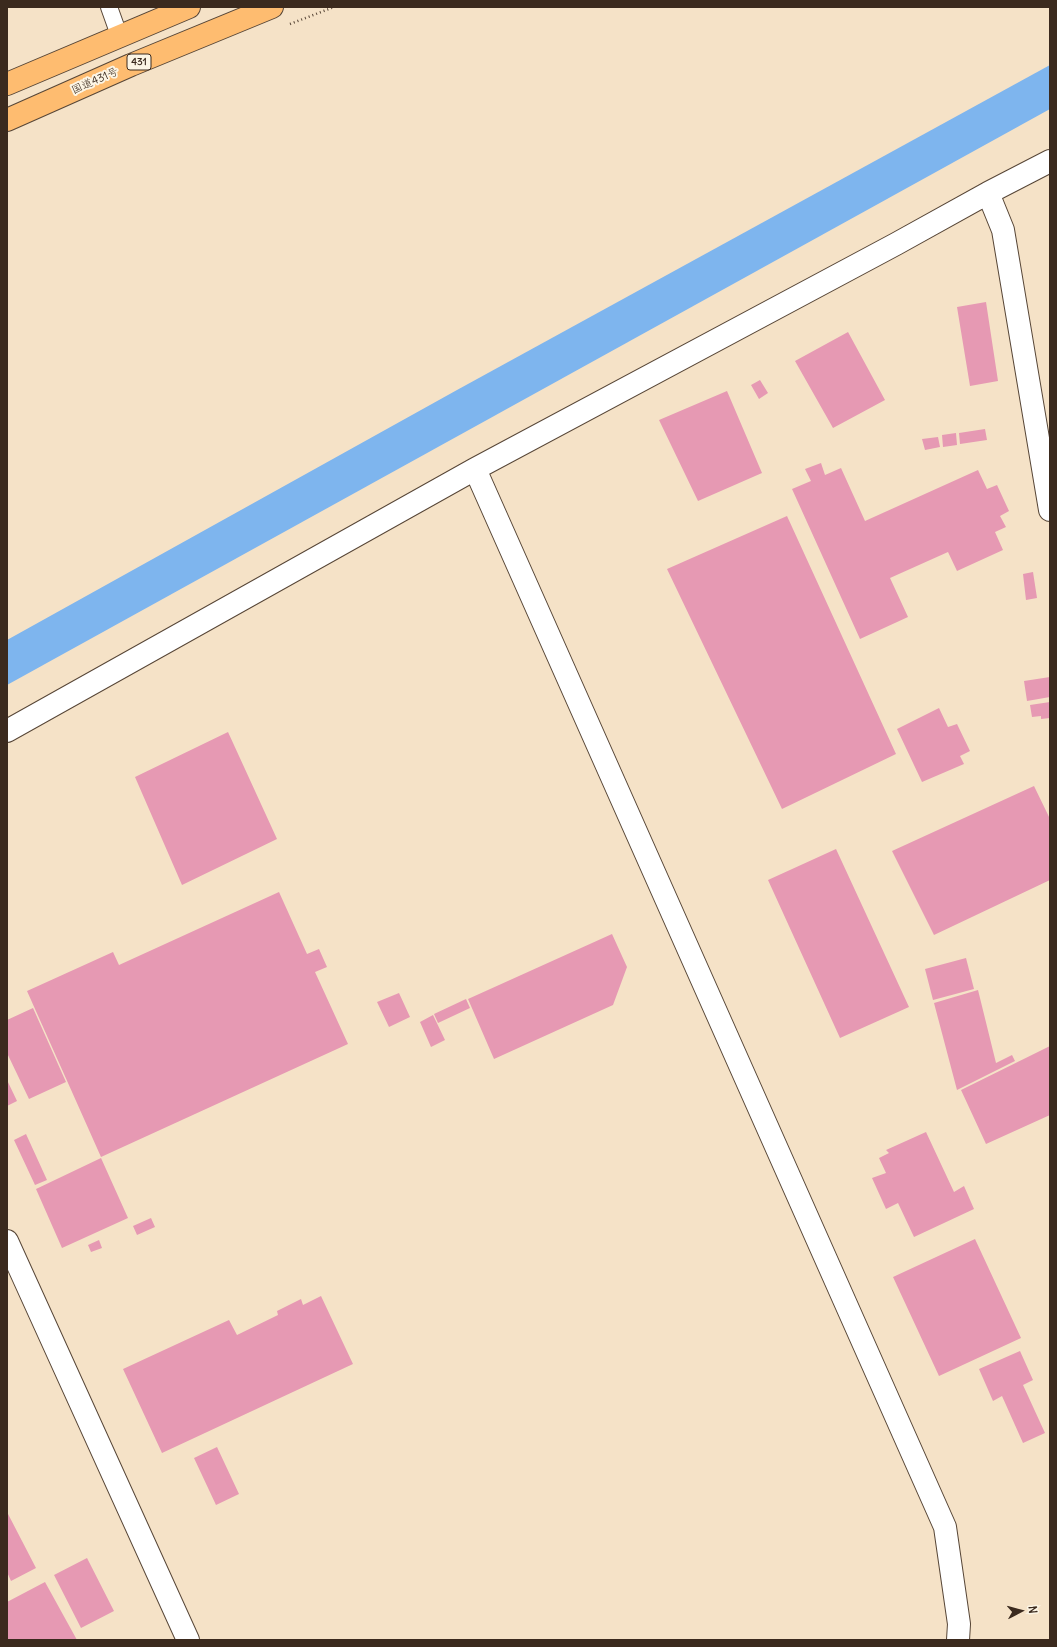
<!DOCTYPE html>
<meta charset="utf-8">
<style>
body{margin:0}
#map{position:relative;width:1057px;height:1647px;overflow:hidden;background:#f5e2c7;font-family:Delius,sans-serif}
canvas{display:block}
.frame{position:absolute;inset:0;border:8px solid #3b2a1e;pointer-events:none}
.north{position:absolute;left:1001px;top:1591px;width:40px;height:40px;-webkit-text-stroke:3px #fcf5e5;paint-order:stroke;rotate:84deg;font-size:11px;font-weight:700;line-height:16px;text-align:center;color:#3b2a1e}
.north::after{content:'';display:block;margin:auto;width:14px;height:18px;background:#3b2a1e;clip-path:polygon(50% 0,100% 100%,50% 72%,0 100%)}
</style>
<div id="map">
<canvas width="1057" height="1647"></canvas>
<div class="frame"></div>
<div class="north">N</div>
</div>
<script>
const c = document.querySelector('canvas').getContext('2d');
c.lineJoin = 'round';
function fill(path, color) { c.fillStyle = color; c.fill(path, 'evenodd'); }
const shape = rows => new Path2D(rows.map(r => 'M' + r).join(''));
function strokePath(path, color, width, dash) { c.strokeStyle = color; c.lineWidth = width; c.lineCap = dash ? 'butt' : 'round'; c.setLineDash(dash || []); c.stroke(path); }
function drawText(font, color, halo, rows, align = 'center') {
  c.font = font + ' Delius,"Klee One",sans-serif'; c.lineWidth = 4; c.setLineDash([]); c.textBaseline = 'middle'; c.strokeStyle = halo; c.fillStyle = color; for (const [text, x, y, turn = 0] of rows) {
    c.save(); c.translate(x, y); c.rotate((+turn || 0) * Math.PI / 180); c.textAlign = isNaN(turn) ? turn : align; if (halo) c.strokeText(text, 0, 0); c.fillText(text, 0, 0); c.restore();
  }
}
fill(shape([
 [1050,65,1050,109,7,685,7,640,457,390]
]), '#7eb5ee');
fill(shape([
 [986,302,998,381,970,386,957,307],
 [848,332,885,400,833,428,795,361],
 [760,380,768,393,759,399,751,385],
 [727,391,762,473,698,501,659,420],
 [985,429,987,440,960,444,959,433],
 [956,433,957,445,943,447,942,435],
 [938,437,940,447,925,450,922,439],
 [821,463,825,475,841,468,865,521,978,470,987,489,997,485,1009,511,1000,516,1006,527,995,532,1003,550,957,571,948,552,890,578,908,617,860,639,792,489,811,481,805,469],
 [787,516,896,754,782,809,667,569],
 [1033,572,1037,598,1026,600,1023,574],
 [1050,677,1050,697,1027,701,1024,681],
 [1050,702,1050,718,1041,719,1041,716,1032,717,1030,705],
 [939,708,948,727,957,724,970,751,960,756,964,764,922,782,897,729],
 [228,732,277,839,182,885,135,777],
 [1034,786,1050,819,1050,880,934,935,892,851],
 [836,849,909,1007,840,1038,768,880],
 [279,892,307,954,319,949,327,967,315,972,348,1044,101,1157,27,991,113,952,119,965],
 [612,934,627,967,613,1005,494,1059,468,999],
 [966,958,974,989,933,1000,925,969],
 [978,990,996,1063,1012,1055,1015,1061,957,1090,934,1003],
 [399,993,410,1017,389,1027,377,1002],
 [466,999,470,1008,438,1023,434,1014],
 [33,1008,66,1082,29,1099,7,1053,7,1020],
 [433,1015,445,1040,431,1047,420,1022],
 [1050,1046,1050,1115,986,1144,961,1090],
 [7,1080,17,1101,7,1106],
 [926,1132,954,1192,964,1186,974,1209,914,1237,898,1203,886,1209,872,1178,886,1173,879,1158,889,1153,886,1150],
 [26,1134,47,1180,35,1185,14,1140],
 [101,1158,128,1218,62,1248,36,1189],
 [151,1218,155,1227,137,1235,133,1226],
 [975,1239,1021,1338,939,1376,893,1277],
 [99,1240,102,1248,91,1252,88,1245],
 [321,1296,353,1364,162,1453,123,1369,229,1320,237,1335,278,1315,277,1311,301,1299,303,1305],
 [1020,1351,1033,1380,1023,1385,1045,1433,1023,1443,1002,1396,993,1401,979,1369],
 [217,1447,239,1494,216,1505,194,1458],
 [7,1512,36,1568,11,1581,7,1572],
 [87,1558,114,1611,81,1628,54,1575],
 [45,1582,77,1640,7,1640,7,1602]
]), '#e699b3');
const service = shape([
 [109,7,119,35]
]);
const tertiary = shape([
 [988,193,1003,230,1050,510],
 [475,469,945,1527,959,1624,958,1640],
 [7,731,475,469,896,244,988,193,1050,161],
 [7,1241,188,1640]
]);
const trunk = shape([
 [7,84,189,7],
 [7,120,131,65,272,7]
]);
strokePath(service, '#574637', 18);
strokePath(tertiary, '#574637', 24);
strokePath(trunk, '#574637', 24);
strokePath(shape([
 [290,24,334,7]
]), '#574637', 2.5, [1, 3]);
strokePath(service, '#fff', 16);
strokePath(tertiary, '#fff', 22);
strokePath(trunk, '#febc70', 22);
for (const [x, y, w] of [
 [139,62,24]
]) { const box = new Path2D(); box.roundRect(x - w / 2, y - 8, w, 16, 3); c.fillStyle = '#fcf5e5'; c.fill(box); strokePath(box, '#3b2a1e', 1); }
drawText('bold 10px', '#3b2a1e', null, [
 ["431",139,62]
]);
drawText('11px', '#3b2a1e', '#fcf5e5', [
 ["国道431号",95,81,-24]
]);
</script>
